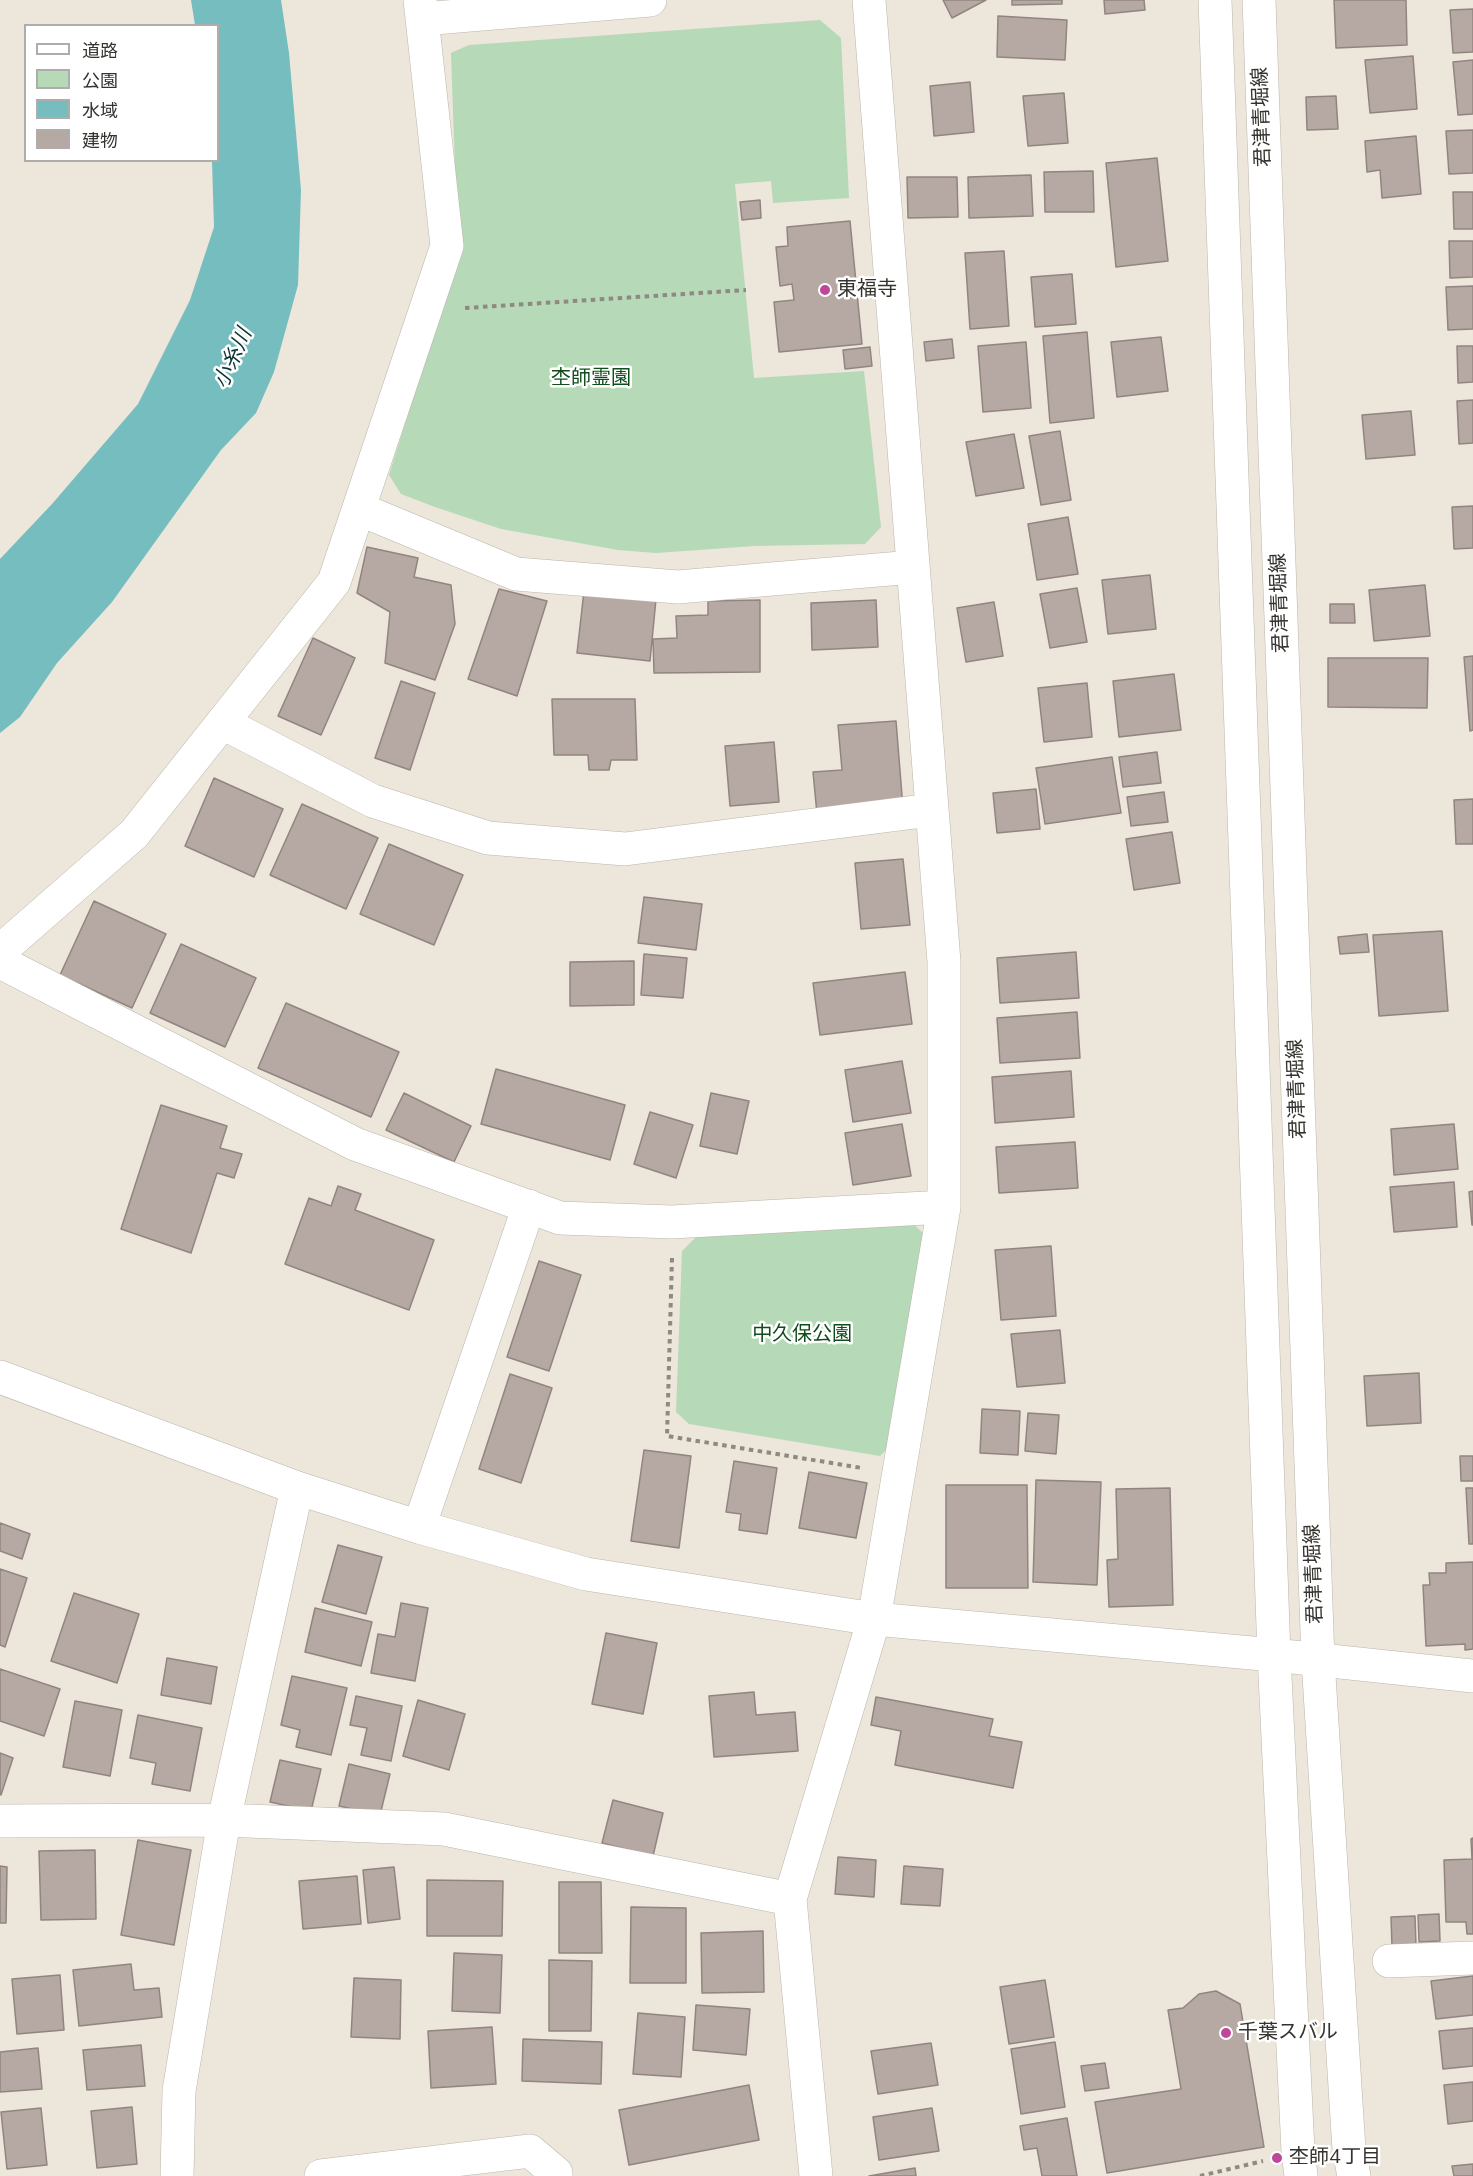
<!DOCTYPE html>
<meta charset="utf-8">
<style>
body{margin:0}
#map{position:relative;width:1473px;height:2176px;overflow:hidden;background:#ede6da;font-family:"Nunito Sans","Noto Sans JP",sans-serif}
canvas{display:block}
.legend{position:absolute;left:24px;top:24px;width:195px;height:138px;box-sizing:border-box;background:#fff;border:2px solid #aeadab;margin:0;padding:8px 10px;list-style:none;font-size:18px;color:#35332e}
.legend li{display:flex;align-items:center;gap:12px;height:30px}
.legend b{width:30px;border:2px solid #aeadab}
</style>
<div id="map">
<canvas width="1473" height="2176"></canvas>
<ul class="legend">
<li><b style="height:8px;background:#fff"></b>道路</li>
<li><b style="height:16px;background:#b6d9b7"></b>公園</li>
<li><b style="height:16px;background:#76bdbf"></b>水域</li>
<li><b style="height:16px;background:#b6a8a3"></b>建物</li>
</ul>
</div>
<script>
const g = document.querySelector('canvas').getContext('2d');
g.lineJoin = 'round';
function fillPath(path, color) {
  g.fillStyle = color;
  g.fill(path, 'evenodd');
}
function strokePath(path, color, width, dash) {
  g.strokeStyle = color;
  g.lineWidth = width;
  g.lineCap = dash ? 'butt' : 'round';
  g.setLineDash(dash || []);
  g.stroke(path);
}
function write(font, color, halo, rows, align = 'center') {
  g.font = font + ' "Nunito Sans","Noto Sans JP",sans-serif';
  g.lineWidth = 5;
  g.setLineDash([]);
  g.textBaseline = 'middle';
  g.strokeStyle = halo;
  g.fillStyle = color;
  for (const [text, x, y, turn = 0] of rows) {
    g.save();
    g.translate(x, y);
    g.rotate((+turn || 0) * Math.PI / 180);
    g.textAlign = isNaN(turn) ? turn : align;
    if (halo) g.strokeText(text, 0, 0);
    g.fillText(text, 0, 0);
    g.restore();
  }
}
const green = new Path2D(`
 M820 20 841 38 849 198 773 203 771 181 735 184 754 378 864 371 881 527 865 544 754 546 656 553 618 550 501 529 435 507 401 494 389 475 458 255 451 53 469 45Z
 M909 1220 925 1235 893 1443 880 1456 689 1424 676 1412 682 1251 696 1237Z`);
const water = new Path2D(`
 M191 0H281L289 53 301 190 298 285 274 372 256 413 221 450 112 602 57 663 20 717 0 733V559L52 504 138 404 190 300 214 227 212 161 218 160V26L195 25Z`);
const building = new Path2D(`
 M943 0H986L952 18Z
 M1012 0H1062V4L1012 5Z
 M1104 0H1144L1145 10 1105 14Z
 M1334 0H1406L1407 45 1336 48Z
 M1473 9V52L1453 53 1450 10Z
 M998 16 1067 20 1065 60 997 57Z
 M1413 56 1417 109 1370 113 1365 60Z
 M1473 60V114L1458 115 1453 62Z
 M970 82 974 132 934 136 930 86Z
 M1064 93 1068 143 1028 146 1023 96Z
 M1336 96 1338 129 1307 130 1306 97Z
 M1473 130V173L1449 174 1446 131Z
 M1416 136 1421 194 1382 198 1380 170 1367 172 1365 141Z
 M1157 158 1168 261 1116 267 1106 163Z
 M1093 171 1094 212H1045L1044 172Z
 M1031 175 1033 216 969 218 968 177Z
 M907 177H957L958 217 908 218Z
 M1453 192H1473V229H1454Z
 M760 200 761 218 742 220 740 202Z
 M850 221 862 344 779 352 774 302 794 300 792 284 780 286 776 247 788 246 787 227Z
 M1449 241H1473V277L1450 278Z
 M1004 251 1009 326 970 329 965 253Z
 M1072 274 1076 324 1035 327 1031 277Z
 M1473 286V329L1448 330 1446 287Z
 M1087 332 1094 418 1050 423 1043 336Z
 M1161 337 1168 391 1117 397 1111 342Z
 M952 339 954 358 926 361 924 342Z
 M1026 342 1031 408 983 412 978 346Z
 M1457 346H1473V382L1458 383Z
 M870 347 872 366 845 369 843 350Z
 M1473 400V443L1459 444 1457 401Z
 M1411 411 1415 455 1366 459 1362 415Z
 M1060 431 1071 500 1041 505 1029 436Z
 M1014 434 1024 488 976 496 966 442Z
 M1473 506V548L1454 549 1452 507Z
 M1068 517 1078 574 1037 580 1028 524Z
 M367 547 418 558 414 577 451 585 455 624 435 680 385 663 390 612 357 593Z
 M1150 575 1156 629 1108 634 1102 580Z
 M1425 585 1430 636 1374 641 1369 590Z
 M1077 588 1087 642 1050 648 1040 594Z
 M499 589 547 601 517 696 468 679Z
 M584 591 656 599 650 661 577 653Z
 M760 600V672L654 673 653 639 677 638 676 616 708 615V601Z
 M876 600 878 647 812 650 811 603Z
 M994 602 1003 656 966 662 957 608Z
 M1330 604H1354L1355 623H1330Z
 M313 638 355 658 321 735 278 716Z
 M1473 656V730L1470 731 1464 657Z
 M1328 658H1428L1427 708 1328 707Z
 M1174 674 1181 730 1119 737 1113 681Z
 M401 681 435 693 410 770 375 758Z
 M1087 683 1092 737 1044 742 1038 688Z
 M552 699H635L637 760H611L609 770H589L588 755H554Z
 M896 721 903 808 817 814 813 772 842 770 838 725Z
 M774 742 779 802 730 806 725 746Z
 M1157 752 1161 783 1123 787 1119 757Z
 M1112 757 1121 813 1045 824 1036 768Z
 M214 778 283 809 254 877 185 846Z
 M1036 789 1040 829 997 833 993 793Z
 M1164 792 1168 822 1131 826 1127 797Z
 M1473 799V844H1456L1454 800Z
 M302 804 378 838 346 909 270 875Z
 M1172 832 1180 883 1134 890 1126 839Z
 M389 844 463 875 434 945 360 914Z
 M903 859 910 925 861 929 855 863Z
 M644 897 702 904 696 950 638 943Z
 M94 901 166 934 132 1008 60 975Z
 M1442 931 1448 1011 1379 1016 1373 935Z
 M1367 934 1369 952 1340 954 1338 937Z
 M181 944 256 978 225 1047 150 1013Z
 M1076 952 1079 998 1000 1003 997 958Z
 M644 954 687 958 683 998 641 995Z
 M634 961V1005L570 1006V962Z
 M905 972 912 1024 820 1035 813 983Z
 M286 1003 399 1052 371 1117 258 1068Z
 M1077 1012 1080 1058 1000 1063 997 1018Z
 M902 1061 911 1113 853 1122 845 1070Z
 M496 1069 625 1105 610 1160 481 1124Z
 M1071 1071 1074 1117 995 1123 992 1077Z
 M404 1093 471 1126 454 1162 386 1130Z
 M711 1093 749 1101 737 1154 700 1146Z
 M161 1105 227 1126 220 1148 242 1154 234 1178 217 1173 191 1253 121 1229Z
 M650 1112 693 1125 676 1178 634 1164Z
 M902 1124 911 1176 853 1185 845 1133Z
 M1454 1124 1458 1169 1394 1175 1391 1129Z
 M1075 1142 1078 1188 999 1193 996 1147Z
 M1454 1182 1457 1227 1394 1232 1390 1187Z
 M338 1186 361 1194 355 1210 434 1240 409 1310 285 1264 309 1198 331 1206Z
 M1473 1191V1225H1472L1469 1192Z
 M1051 1246 1056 1316 1001 1320 995 1250Z
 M539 1261 581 1275 549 1371 507 1357Z
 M1060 1330 1065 1383 1017 1387 1011 1334Z
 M1419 1373 1421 1423 1367 1426 1364 1376Z
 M510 1374 552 1388 521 1483 479 1469Z
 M982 1409 1020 1411 1018 1455 980 1453Z
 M1028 1413 1059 1415 1056 1454 1025 1451Z
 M644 1450 691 1456 679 1548 631 1541Z
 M1460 1456H1473V1481H1461Z
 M734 1461 777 1468 767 1534 739 1530 741 1514 726 1512Z
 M809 1472 867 1483 856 1538 799 1528Z
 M1036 1480 1101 1482 1097 1585 1033 1582Z
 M946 1485H1027L1028 1588H946Z
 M1170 1488 1173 1605 1109 1607 1107 1560 1118 1559 1116 1489Z
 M1466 1488H1473V1544H1469Z
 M0 1523 30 1534 22 1559 0 1551Z
 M338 1545 382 1557 366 1614 322 1602Z
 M1473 1562V1649L1465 1650V1644L1426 1646 1423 1585H1430L1429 1573H1446V1563Z
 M0 1569 27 1578 5 1647 0 1645Z
 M74 1593 139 1614 117 1683 51 1661Z
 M401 1603 428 1608 415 1681 371 1673 378 1634 395 1637Z
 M315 1608 372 1622 361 1666 305 1652Z
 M606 1633 657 1643 643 1714 592 1704Z
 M167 1658 217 1667 211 1704 161 1695Z
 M0 1669 60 1689 44 1736 0 1721Z
 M292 1676 347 1688 331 1755 296 1747 300 1730 281 1725Z
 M754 1692 756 1715 795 1712 798 1751 714 1757 709 1696Z
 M356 1696 402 1706 391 1761 361 1755 367 1728 350 1725Z
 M876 1697 993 1719 989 1736 1022 1742 1013 1788 895 1765 901 1731 871 1725Z
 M418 1700 465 1714 449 1770 403 1756Z
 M75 1701 122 1710 110 1776 63 1767Z
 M138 1715 202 1728 190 1791 152 1784 156 1763 130 1758Z
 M0 1753 13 1758 1 1795 0 1794Z
 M280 1760 321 1769 311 1811 270 1802Z
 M349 1764 390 1774 380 1815 339 1806Z
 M613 1800 663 1813 653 1856 602 1843Z
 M1473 1838V1934H1467L1466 1922H1446L1444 1860 1472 1859 1471 1839Z
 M138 1840 191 1850 174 1945 121 1935Z
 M95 1850 96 1919 41 1920 39 1851Z
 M838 1857 876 1860 874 1897 835 1894Z
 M0 1866 7 1867 6 1923H0Z
 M904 1866 943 1869 940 1906 901 1904Z
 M394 1867 400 1919 368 1923 363 1870Z
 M357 1876 361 1924 303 1929 299 1881Z
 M427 1880 503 1881 502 1936H427Z
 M559 1882H601L602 1953H559Z
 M631 1907 686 1908V1983H630Z
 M1439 1914 1440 1941 1419 1942 1418 1915Z
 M1415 1916 1416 1946 1392 1947 1391 1917Z
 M763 1931 764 1992 702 1993 701 1933Z
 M454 1953 502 1955 500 2013 452 2011Z
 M549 1960 592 1961 591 2031H549Z
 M131 1964 134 1990 159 1988 162 2017 79 2026 73 1970Z
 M60 1975 64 2030 17 2034 12 1979Z
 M1473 1976V2015L1436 2019 1431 1981Z
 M354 1978 401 1980 400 2039 351 2037Z
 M1045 1980 1054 2037 1009 2044 1000 1987Z
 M1216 1991 1240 2004 1264 2147 1107 2173 1095 2102 1181 2089 1168 2010 1183 2008 1199 1994Z
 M696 2005 750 2009 746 2055 693 2050Z
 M638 2013 685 2017 681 2077 633 2074Z
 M492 2027 496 2084 431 2088 428 2031Z
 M1473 2028V2066L1443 2069 1439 2031Z
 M523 2039 602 2042 601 2084 522 2081Z
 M1055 2042 1065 2107 1021 2114 1011 2049Z
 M931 2043 938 2085 878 2094 871 2051Z
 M141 2045 145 2086 87 2090 83 2050Z
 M38 2048 42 2089 0 2092V2052Z
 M1105 2063 1109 2088 1085 2091 1081 2066Z
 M1473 2082V2121L1448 2124 1444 2085Z
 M749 2085 759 2140 629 2165 619 2110Z
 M132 2107 137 2164 97 2168 91 2111Z
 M41 2108 47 2165 7 2169 1 2112Z
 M932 2108 939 2151 879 2160 873 2117Z
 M1067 2118 1077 2176H1042L1037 2148 1024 2150 1020 2126Z
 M1473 2164V2176H1454L1452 2166Z
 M915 2168 916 2176H869Z`);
const path = new Path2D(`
 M465 308 746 290
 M672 1258 667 1436 862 1468
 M1200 2176 1263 2161`);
const street = new Path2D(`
 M422 19 650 0
 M359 509 516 574 678 587 913 567
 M223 723 373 801 488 838 625 849 931 810
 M0 951 134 834 334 582 447 246 420 0
 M0 962 355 1144 560 1218 672 1222 944 1207
 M419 1527 529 1206
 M0 1821 224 1820 444 1829 790 1899
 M1389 1961 1473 1958
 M177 2176 179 2091 224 1820 297 1488
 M321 2176 530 2151 556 2173V2176
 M816 2176 790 1899 874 1619 944 1207V962L869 0`);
const secondary = new Path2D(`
 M1215 0 1274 1655 1298 2151 1301 2176
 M1259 0 1318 1660 1349 2150 1354 2176
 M0 1377 297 1488 419 1527 586 1574 874 1619 1274 1655 1473 1676`);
const markers = [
 [825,290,6,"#bf4699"],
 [1226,2033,6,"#bf4699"],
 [1277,2158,6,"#bf4699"]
];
const streetNames = [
 ["君津青堀線",1263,117,-92],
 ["君津青堀線",1281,603,-92],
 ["君津青堀線",1298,1089,-92],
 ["君津青堀線",1315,1574,-92]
];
const poiNames = [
 ["東福寺",837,290],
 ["千葉スバル",1238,2033],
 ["杢師4丁目",1289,2158]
];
const parkNames = [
 ["杢師霊園",591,379],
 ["中久保公園",802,1335]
];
const waterNames = [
 ["小糸川",234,359,-66]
];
fillPath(green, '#b6d9b7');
fillPath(water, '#76bdbf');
fillPath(building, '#b6a8a3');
strokePath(building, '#928581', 1.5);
strokePath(street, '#bcb5aa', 34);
strokePath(secondary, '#bcb5aa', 34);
strokePath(path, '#8e8981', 4, [4.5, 4.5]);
strokePath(street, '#fff', 33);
strokePath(secondary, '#fff', 33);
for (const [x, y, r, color] of markers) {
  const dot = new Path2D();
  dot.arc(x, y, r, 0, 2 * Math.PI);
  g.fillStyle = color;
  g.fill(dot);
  strokePath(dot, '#fff', 2);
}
write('20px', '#35332e', '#fff', streetNames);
write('20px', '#35332e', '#fff', poiNames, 'left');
write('20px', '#0f4d1b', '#fff', parkNames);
write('italic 21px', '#123637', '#fff', waterNames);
</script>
